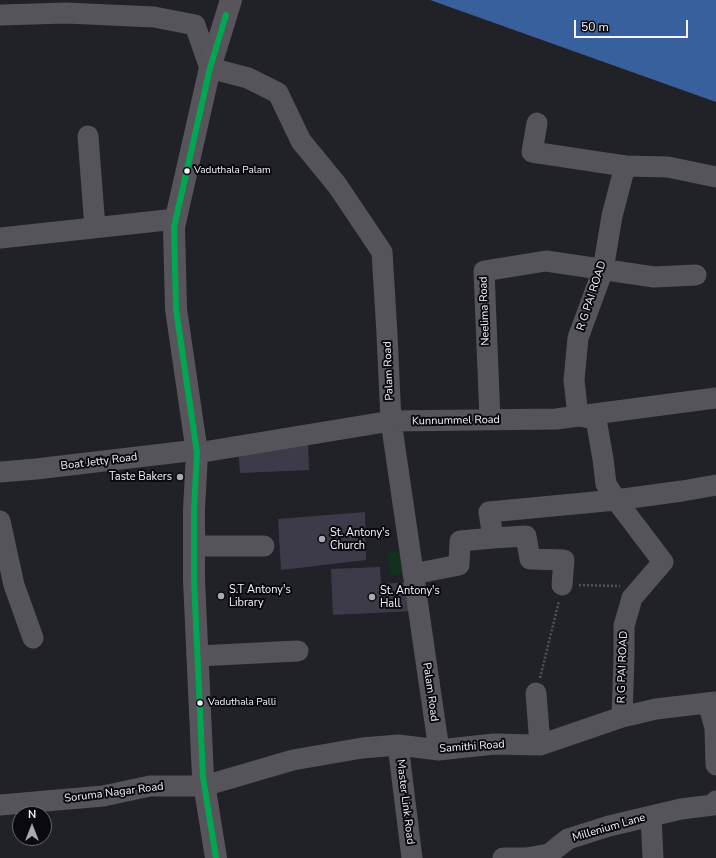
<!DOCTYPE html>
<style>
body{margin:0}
#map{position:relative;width:716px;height:858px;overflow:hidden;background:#212128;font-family:"Nunito Sans",sans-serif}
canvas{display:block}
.north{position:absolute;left:12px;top:806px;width:40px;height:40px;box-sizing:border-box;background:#09090e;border:1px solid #67676e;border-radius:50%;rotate:0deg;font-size:11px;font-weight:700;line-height:16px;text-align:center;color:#f4f4fd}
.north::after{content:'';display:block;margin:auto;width:14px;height:18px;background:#aaaab2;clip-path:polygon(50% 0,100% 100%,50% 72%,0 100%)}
.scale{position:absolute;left:574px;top:20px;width:114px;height:18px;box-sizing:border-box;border:2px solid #f4f4fd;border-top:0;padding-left:5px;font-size:12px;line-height:14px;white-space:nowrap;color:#f4f4fd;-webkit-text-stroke:3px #09090e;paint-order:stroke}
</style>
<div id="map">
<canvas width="716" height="858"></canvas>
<div class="north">N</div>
<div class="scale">50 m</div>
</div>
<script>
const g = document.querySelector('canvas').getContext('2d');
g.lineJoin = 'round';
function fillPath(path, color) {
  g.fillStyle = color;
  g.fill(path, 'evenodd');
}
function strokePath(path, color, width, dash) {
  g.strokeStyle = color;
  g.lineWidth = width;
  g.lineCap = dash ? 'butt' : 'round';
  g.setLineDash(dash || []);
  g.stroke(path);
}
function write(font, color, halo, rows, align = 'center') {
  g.font = font + ' "Nunito Sans",sans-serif';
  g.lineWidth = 4;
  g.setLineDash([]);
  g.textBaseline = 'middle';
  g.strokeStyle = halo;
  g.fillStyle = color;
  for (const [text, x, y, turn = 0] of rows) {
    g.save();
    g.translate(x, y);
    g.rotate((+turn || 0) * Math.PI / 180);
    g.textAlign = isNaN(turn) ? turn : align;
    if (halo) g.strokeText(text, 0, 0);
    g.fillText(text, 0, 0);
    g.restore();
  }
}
const green = new Path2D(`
 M405 550 407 574 389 575 388 551Z`);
const water = new Path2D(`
 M430 0H716V102Z`);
const building = new Path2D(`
 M308 443 309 470 240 473 238 448Z
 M365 512 366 560 281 570 278 519Z
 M380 567 381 584 410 582 412 611 333 615 331 569Z`);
const path = new Path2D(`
 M579 585 620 586
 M540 678 559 601`);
const minor = new Path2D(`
 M0 15 66 13 154 17 195 25 210 68 248 78 278 93 301 141 337 185 382 252 387 334 391 421 439 750
 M537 123 532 152 625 166
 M88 136 95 228
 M716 177 668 167 625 166 612 216 603 270 578 338 574 380 578 416 596 419 603 459 606 484 616 500 682 491 716 485
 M0 238 176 219
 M490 420 484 271 546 261 654 277 696 275
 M197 453 391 421 556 419 716 398
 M0 472 36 469 197 450
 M0 521 14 585 33 638
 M493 538 526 536 530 559 564 560 562 585
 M194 546H264
 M413 574 459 565 460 541 493 538 489 512 616 500 663 562 632 598 624 626V657L622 717
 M197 656 298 651
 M536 693 540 745
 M708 703 715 728 716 765
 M398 745 412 858
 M0 805 103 796 150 786H204L293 760 362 748 398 745 439 750 494 744 540 745 622 717 656 709 716 702
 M651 816 653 858
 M503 858H526L549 854 568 839 609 826 681 809 713 805 716 801`);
const major = new Path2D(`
 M216 858 203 777 194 580V510L197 453 176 309 174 227 210 68 231 0`);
const bus1 = new Path2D(`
 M216 858 203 777 194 580V510L197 453 176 309 174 227 210 68 226 15`);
const markers = [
 [187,171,3.5,"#f4f4fd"],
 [180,477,4,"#aaaab2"],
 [322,539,4,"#aaaab2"],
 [221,596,4,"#aaaab2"],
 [372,597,4,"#aaaab2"],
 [200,703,3.5,"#f4f4fd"]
];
const busNames = [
 ["Vaduthala Palam",194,171],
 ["Vaduthala Palli",208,703]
];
const streetNames = [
 ["R G PAI ROAD",592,296,-72],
 ["Neelima Road",485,311,-92],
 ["Palam Road",389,371,-92],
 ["Kunnummel Road",456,421,-1],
 ["Boat Jetty Road",99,462,-7],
 ["R G PAI ROAD",623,667,-88],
 ["Palam Road",430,692,82],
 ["Samithi Road",472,747,-4],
 ["Soruma Nagar Road",114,793,-7],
 ["Master Link Road",405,802,83],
 ["Millenium Lane",609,828,-16]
];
const poiNames = [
 ["Taste Bakers",172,477,"right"],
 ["St. Antony's",330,533],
 ["Church",330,546],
 ["S.T Antony's",229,590],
 ["Library",229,603],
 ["St. Antony's",380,591],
 ["Hall",380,604]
];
fillPath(green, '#11311e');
fillPath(water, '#38609c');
fillPath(building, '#3d3b4a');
strokePath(path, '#515156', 2.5, [2, 2]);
strokePath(minor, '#54545a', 21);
strokePath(major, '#58545b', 22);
strokePath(bus1, '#00a651', 6);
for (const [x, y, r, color] of markers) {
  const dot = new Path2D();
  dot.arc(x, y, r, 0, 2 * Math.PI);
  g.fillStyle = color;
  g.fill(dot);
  strokePath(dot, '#09090e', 1.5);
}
write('10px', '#f4f4fd', '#09090e', busNames, 'left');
write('11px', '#f4f4fd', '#09090e', streetNames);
write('11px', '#f4f4fd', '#09090e', poiNames, 'left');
</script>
